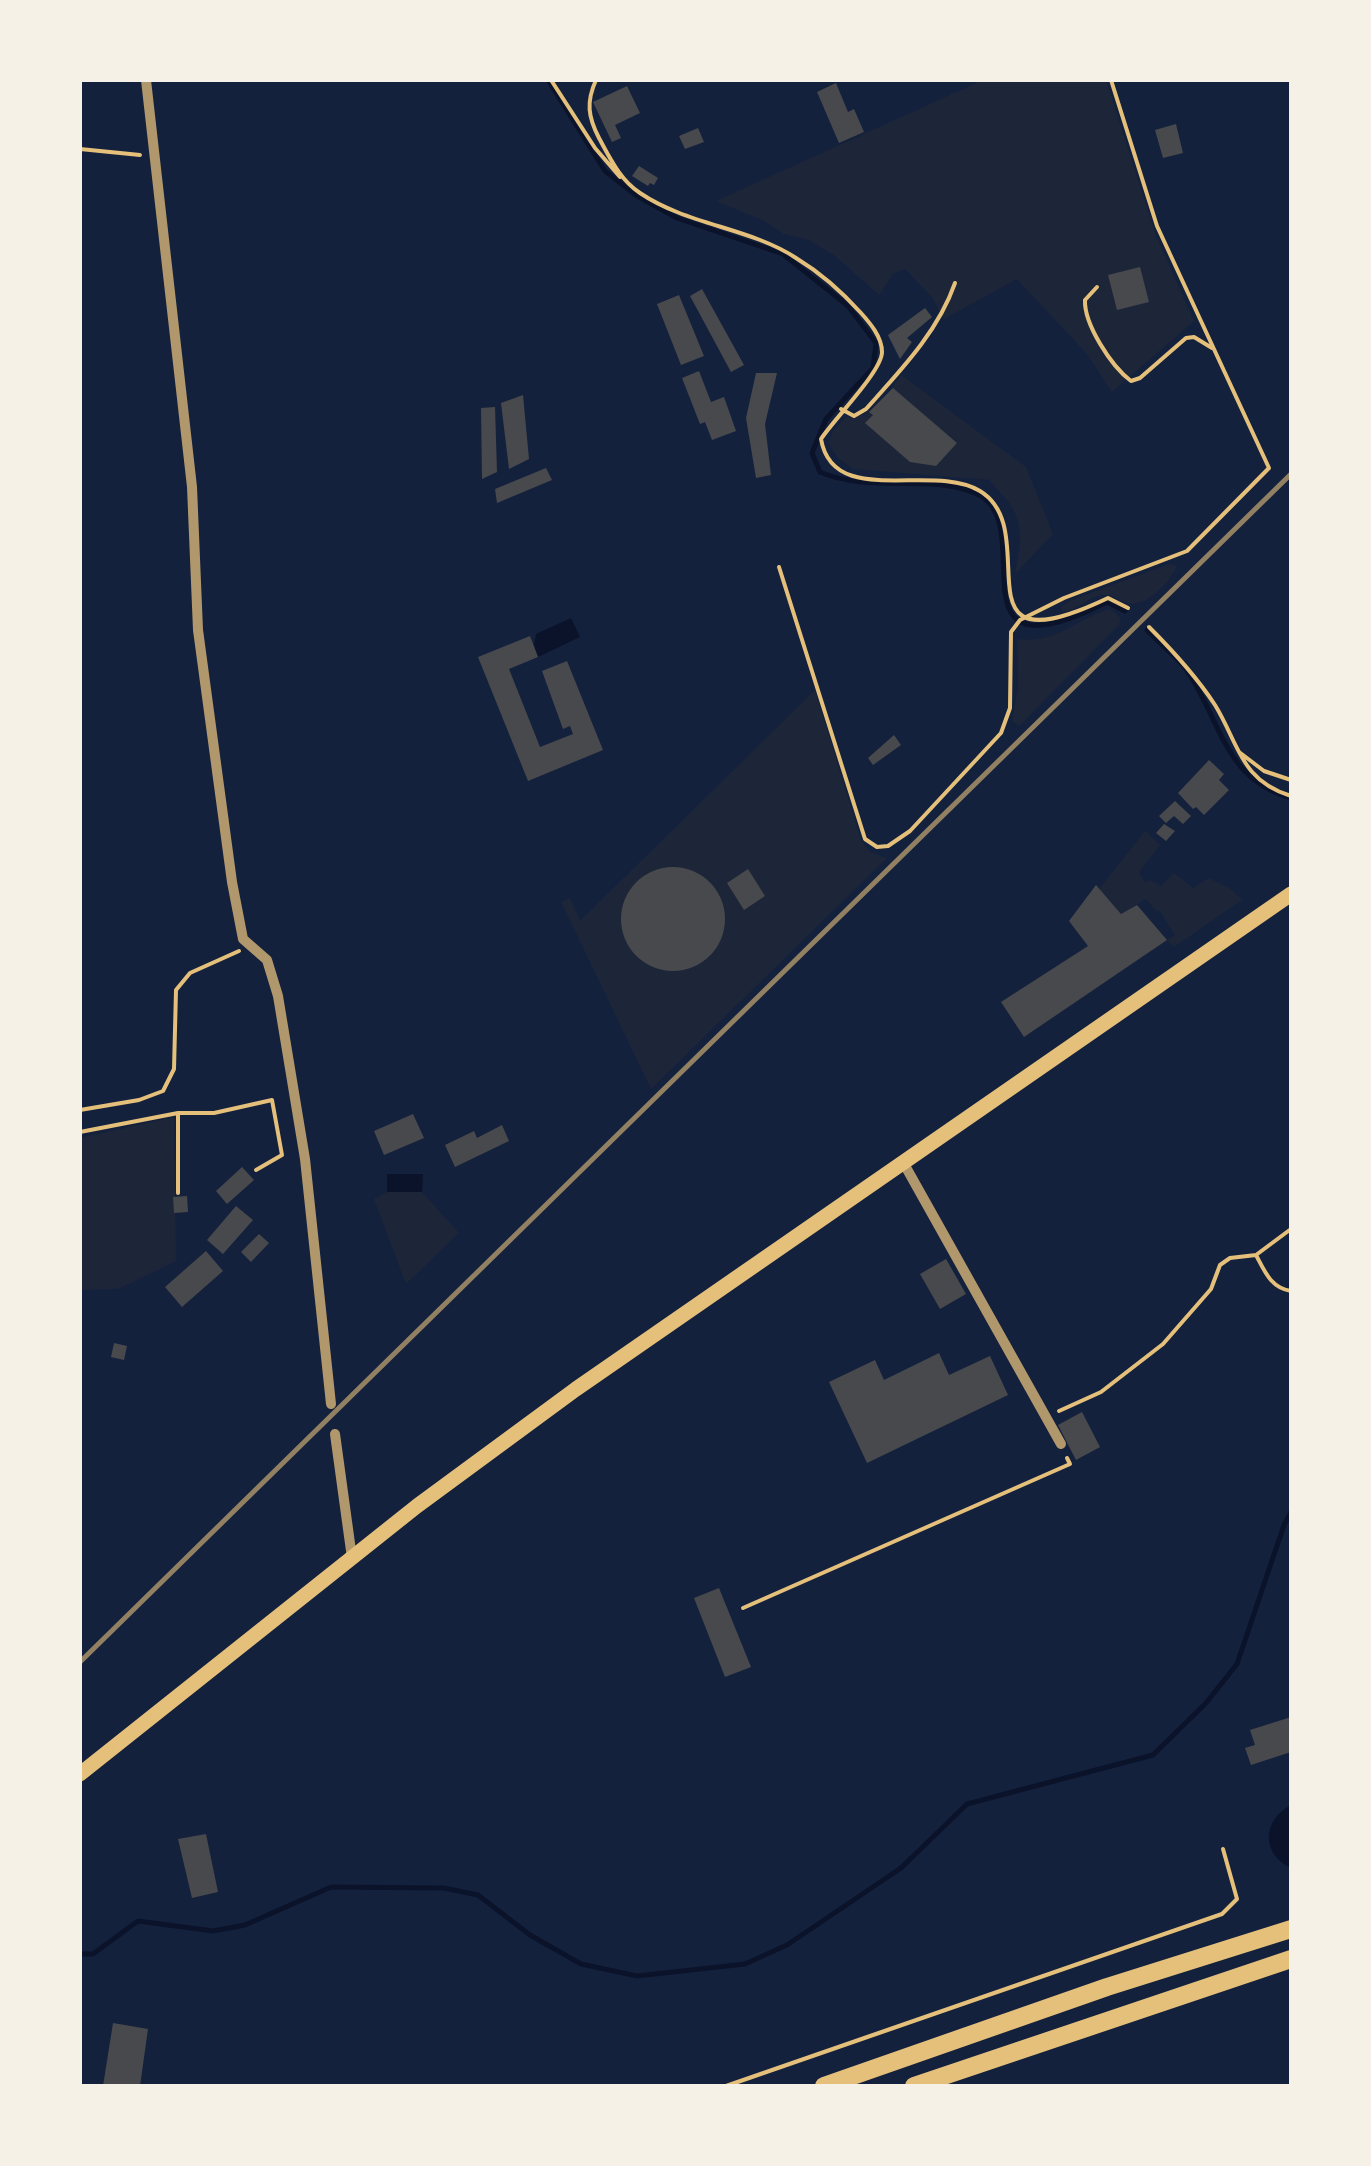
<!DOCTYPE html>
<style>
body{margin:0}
#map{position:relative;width:1371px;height:2166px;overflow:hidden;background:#14213d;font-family:Ubuntu,sans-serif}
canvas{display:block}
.frame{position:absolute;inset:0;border:82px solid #f6f1e7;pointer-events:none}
</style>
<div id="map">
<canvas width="1371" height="2166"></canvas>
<div class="frame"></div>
</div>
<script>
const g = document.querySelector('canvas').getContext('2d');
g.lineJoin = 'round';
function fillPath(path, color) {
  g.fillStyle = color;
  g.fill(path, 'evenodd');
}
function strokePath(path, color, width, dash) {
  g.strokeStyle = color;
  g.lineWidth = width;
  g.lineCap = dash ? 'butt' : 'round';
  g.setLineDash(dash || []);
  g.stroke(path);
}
const green = new Path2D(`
 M983 80H1106L1156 236 1194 321 1112 392 1087 354 1017 279 944 319 932 297 905 269 893 274 879 295 835 256 809 240 784 234 764 221 716 201Z
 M901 375 1026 467 1053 534 1015 574C1020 547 1026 524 1007 500 1001 493 995 488 990 480L853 469 837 457 829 444 832 432 846 417C871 420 889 394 901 375Z
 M1169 564 1177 566C1170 581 1148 607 1128 603 1116 600 1112 592 1098 596 1084 600 1076 611 1062 612L1061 607 1069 601Z
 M1110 609 1121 618 1119 625 1019 726 1012 721 1018 686 1017 639C1058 644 1075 619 1110 609Z
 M815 690 861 840 870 852 887 858 651 1089 561 902 570 898 580 921Z
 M1145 831 1160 845 1139 872 1145 883 1150 880 1161 886 1174 873 1193 888 1209 878 1231 889 1242 900 1174 947 1167 940 1175 935 1159 910 1157 912 1146 899 1121 914 1099 889Z
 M174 1117 176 1261 118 1289 80 1290V1138Z
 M387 1192H422L459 1233 406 1284 374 1199Z`);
const water = new Path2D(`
 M571 618 580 637 538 657 534 645 536 634Z
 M387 1174H423L422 1192H387Z
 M1291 1805V1868C1260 1854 1263 1819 1291 1805Z`);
const stream = new Path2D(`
 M548 80 605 171 637 196 677 218 783 254 848 306 876 343 873 368 826 419 812 453 820 472C870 494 938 473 979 495 1040 527 944 684 1107 602L1125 611
 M1147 630C1159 643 1175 655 1186 669 1221 719 1223 779 1291 798
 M80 1954H93L138 1921 213 1931 245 1925 331 1887 444 1888 478 1895 530 1935 581 1964 637 1976 745 1964 787 1945 901 1868 967 1804 1153 1755 1206 1703 1237 1664 1284 1525 1291 1512`);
const building = new Path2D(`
 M836 83 848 112 854 109 864 132 839 143 817 92Z
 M627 86 640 113 615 125 621 138 612 142 593 102Z
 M1176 124 1183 153 1163 158 1155 130Z
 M698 128 704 142 685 149 679 136Z
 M639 166 658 178 654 185 650 183 648 186 632 176Z
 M1140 267 1149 302 1117 310 1108 275Z
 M702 289 744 365 731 372 690 296Z
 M679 295 704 356 681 365 657 304Z
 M925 308 932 317 907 338 912 342 900 359 888 335Z
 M699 371 711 402 724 397 736 431 712 440 705 422 700 424 682 378Z
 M756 373H777L765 424 771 475 756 478 746 418Z
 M893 388 957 443 936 466 910 462 865 423 873 415 869 412Z
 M523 395 529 459 509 469 501 403Z
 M495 407 497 472 482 479 481 408Z
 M546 468 552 480 497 503 495 489Z
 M530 636 538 657 509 669 540 747 573 734 570 726 563 729 542 671 567 661 603 750 528 781 478 657Z
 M894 735 901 745 873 765 868 758Z
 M1209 760 1224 774 1219 780 1229 790 1204 815 1196 807 1193 809 1178 793Z
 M1175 801 1191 816 1183 824 1174 816 1166 823 1159 816Z
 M1164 824 1175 831 1166 841 1156 833Z
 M621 919a52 52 0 1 1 104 0a52 52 0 1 1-104 0Z
 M748 869 765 896 744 910 727 883Z
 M1096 885 1121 914 1137 905 1167 940 1024 1037 1001 1002 1088 946 1069 921Z
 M413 1114 424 1138 384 1155 374 1131Z
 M502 1125 509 1141 455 1167 445 1145 474 1131 477 1138Z
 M242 1167 254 1180 227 1204 216 1191Z
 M187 1196 188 1212 174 1213 173 1197Z
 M236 1206 253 1220 223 1254 207 1240Z
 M259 1234 269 1243 251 1262 241 1252Z
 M206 1251 223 1271 182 1307 165 1287Z
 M946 1259 966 1294 940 1309 920 1274Z
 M114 1343 127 1346 124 1360 111 1357Z
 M939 1353 949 1375 990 1356 1008 1395 867 1463 829 1382 875 1360 884 1380Z
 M1082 1412 1100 1447 1076 1460 1058 1425Z
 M719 1588 751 1667 725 1677 694 1598Z
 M1291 1717V1752L1251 1765 1245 1748 1255 1745 1250 1730Z
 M206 1834 218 1892 192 1898 178 1839Z
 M113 2023 148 2029 140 2086H103Z`);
const path = new Path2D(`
 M551 80 595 148 620 177
 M596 80C586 102 588 117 599 138 610 158 620 180 640 193 687 225 751 228 796 258 819 272 843 293 861 313 870 323 882 337 882 352 882 371 834 419 821 439 833 509 932 462 980 491 1047 532 949 674 1108 598L1128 608
 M80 149 140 155
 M1097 287 1085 300C1084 324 1111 366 1131 381L1140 378 1186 338 1194 337 1212 348
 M841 409 854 416 866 409C900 371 938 332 955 283
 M779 567 865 839 877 847 888 846 910 831 1001 733 1010 708 1011 632 1020 620 1064 598 1187 551 1269 468 1157 226 1111 80
 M1149 627C1173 651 1196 676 1215 705 1239 744 1240 780 1291 796
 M1239 752 1264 771 1291 780
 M80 1110 139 1100 163 1091 174 1069 176 990 190 973 239 951
 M178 1113V1193
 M80 1132 178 1113H214L272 1100 282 1155 256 1170
 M1256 1255C1265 1272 1271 1288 1291 1291
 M1059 1411 1101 1392 1163 1344 1211 1289 1220 1265 1230 1258 1256 1255 1291 1229
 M743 1608 1070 1464 1067 1458
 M726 2086 1222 1914 1237 1899 1223 1849`);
const minor = new Path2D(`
 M146 80 192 487 198 630 232 882 243 939 267 960 278 996 305 1159 331 1404
 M903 1162 1061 1444
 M335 1434 352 1558`);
const primary = new Path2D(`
 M80 1774 417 1506 576 1389 1291 894`);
const motorway = new Path2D(`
 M824 2086 1107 1987 1291 1929
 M914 2086 1291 1959`);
const rail = new Path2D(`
 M80 1662 1291 474`);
fillPath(green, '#1d2539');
fillPath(water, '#0b132b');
strokePath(stream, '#0b132b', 5);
fillPath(building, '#48494c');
strokePath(path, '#e5c07b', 4);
strokePath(minor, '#b1986c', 10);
strokePath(primary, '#e5c07b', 15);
strokePath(motorway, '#e5c07b', 18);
strokePath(rail, '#918062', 5);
</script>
